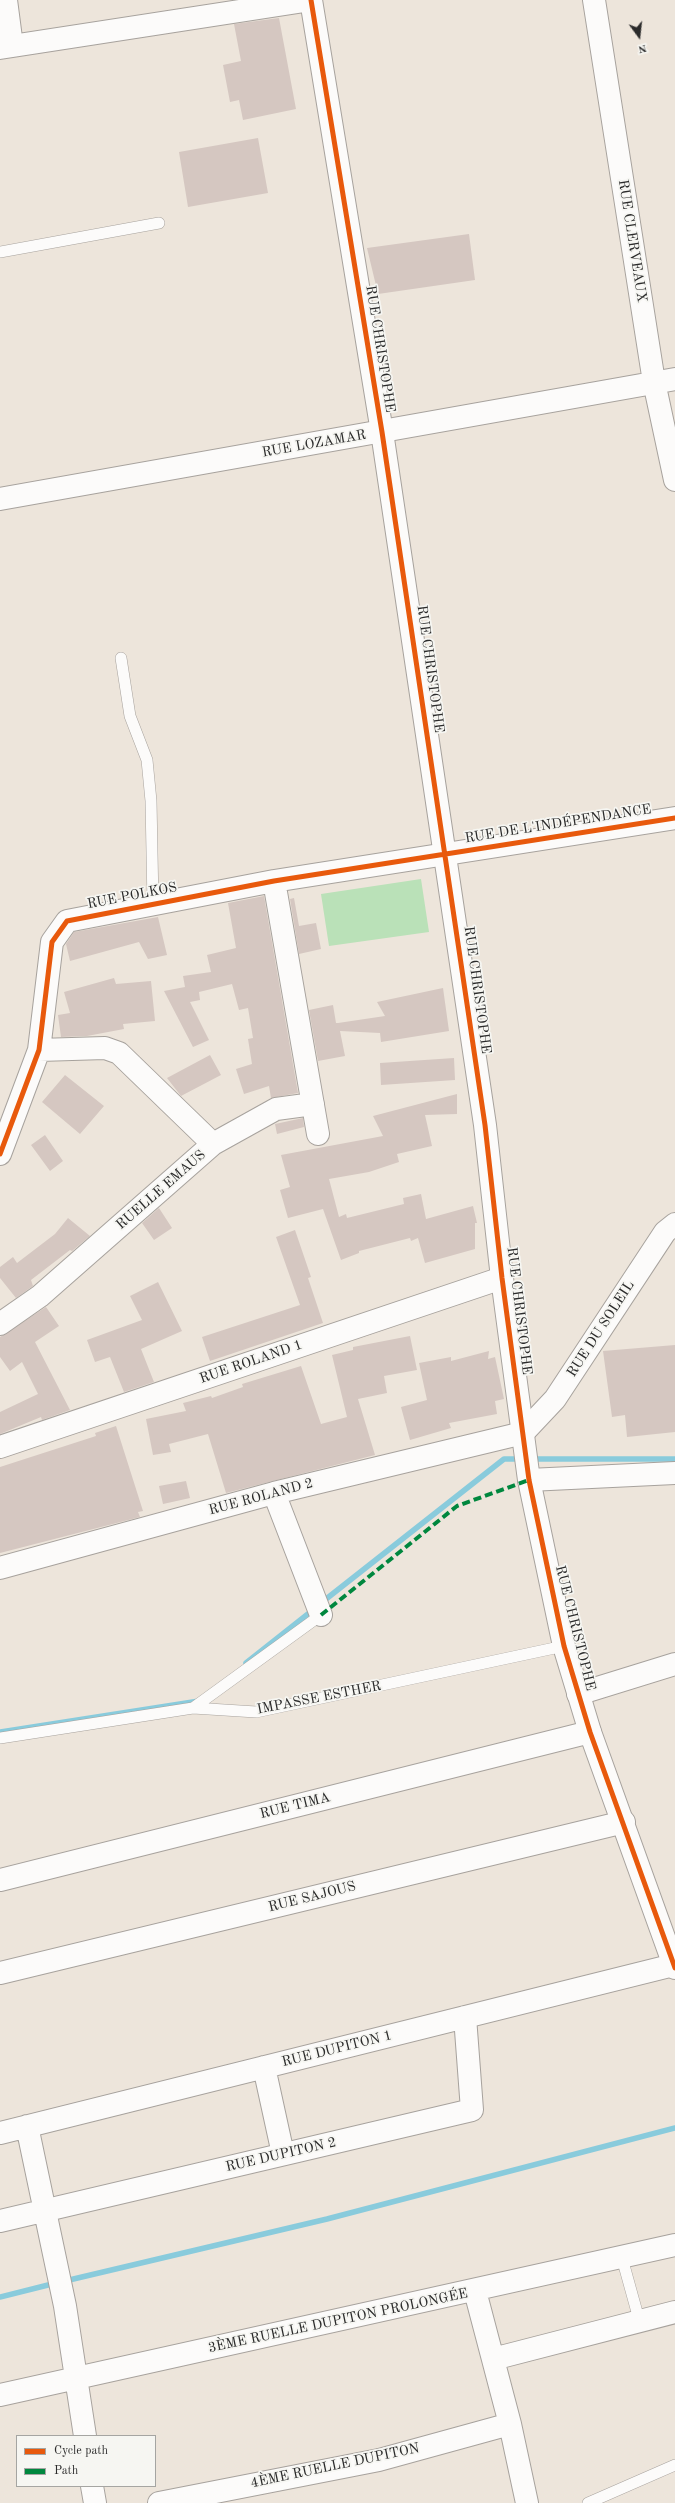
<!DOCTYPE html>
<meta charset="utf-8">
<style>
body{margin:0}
#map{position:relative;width:675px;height:2503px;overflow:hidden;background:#ede5db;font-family:"Old Standard TT",serif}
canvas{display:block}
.legend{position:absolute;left:16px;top:2435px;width:140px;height:52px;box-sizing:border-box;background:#f6f6f2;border:1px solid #a5a5a2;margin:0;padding:5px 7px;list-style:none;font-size:12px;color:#2b2b2b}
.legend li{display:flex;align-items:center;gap:8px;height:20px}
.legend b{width:20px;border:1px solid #a5a5a2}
.north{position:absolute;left:619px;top:16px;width:40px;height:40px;-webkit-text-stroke:3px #f6f6f2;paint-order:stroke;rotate:165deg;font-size:11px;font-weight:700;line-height:16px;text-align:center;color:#2b2b2b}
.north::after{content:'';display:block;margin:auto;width:14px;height:18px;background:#2b2b2b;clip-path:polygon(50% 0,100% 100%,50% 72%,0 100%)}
</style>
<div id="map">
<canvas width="675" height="2503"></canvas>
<ul class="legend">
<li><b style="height:5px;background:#e8590c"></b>Cycle path</li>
<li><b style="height:5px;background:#00873e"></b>Path</li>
</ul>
<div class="north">N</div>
</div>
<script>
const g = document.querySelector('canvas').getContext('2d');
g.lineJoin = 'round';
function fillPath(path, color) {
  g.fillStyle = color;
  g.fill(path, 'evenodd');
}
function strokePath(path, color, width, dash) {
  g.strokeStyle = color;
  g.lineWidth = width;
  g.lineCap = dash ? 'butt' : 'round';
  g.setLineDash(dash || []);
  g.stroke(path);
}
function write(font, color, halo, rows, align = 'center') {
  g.font = font + ' "Old Standard TT",serif';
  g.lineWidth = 3.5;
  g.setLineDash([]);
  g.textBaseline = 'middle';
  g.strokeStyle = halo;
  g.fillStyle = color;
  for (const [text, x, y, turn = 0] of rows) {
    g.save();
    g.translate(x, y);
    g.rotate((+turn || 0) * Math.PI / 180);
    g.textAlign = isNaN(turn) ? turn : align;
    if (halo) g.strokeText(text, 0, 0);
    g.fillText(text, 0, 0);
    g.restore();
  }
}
const green = new Path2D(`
 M421 879 429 932 329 946 321 894Z`);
const stream = new Path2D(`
 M531 1459H675
 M321 1603 504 1459H523
 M246 1663 313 1610
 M0 1732 199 1701
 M65 2281 327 2219 675 2128
 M0 2297 56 2283`);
const building = new Path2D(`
 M279 18 296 109 243 120 239 100 230 102 223 65 241 61 234 24Z
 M258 138 268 193 188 207 179 152Z
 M469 234 475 280 378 294 367 248Z
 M264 896 298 1093 271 1098 269 1086 244 1094 236 1069 252 1064 248 1039 253 1038 248 1008 239 1010 232 984 199 992 200 1000 190 1002 209 1040 193 1047 164 991 185 987 183 976 211 972 207 955 236 948 228 903Z
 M294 898 299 926 316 923 321 949 299 954 290 899Z
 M158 917 167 955 148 959 139 942 70 961 66 944 74 932Z
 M114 978 116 984 151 981 155 1021 123 1024 124 1029 87 1036 61 1037 58 1015 70 1013 64 992Z
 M443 988 449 1031 381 1042 380 1033 340 1031 345 1056 318 1061 309 1010 333 1005 336 1023H338L385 1016 377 1002Z
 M210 1055 221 1075 181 1096 167 1078Z
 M454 1058 455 1080 381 1085 380 1063Z
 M65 1075 104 1106 80 1134 42 1102Z
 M457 1094V1114L425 1115 432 1146 397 1154 399 1162 369 1172 329 1179 339 1217 346 1214 347 1218 404 1204 403 1198 421 1194 426 1219 473 1206 477 1223H475V1249L425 1263 418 1238 411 1241 410 1238 359 1251V1253L341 1260 323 1209 288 1218 280 1190 290 1187 281 1155 383 1136 373 1116Z
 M303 1118 304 1127 277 1134 275 1124Z
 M45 1135 63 1161 50 1171 31 1145Z
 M159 1208 172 1228 154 1240 142 1223Z
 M68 1218 90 1236 72 1251 70 1250 31 1280 33 1286 16 1298 0 1278V1267L13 1257 17 1263 55 1234Z
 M295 1230 311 1277 308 1278 323 1323 210 1361 202 1337 300 1305 276 1237Z
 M158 1282 182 1331 141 1349 154 1382 124 1392 110 1357 95 1362 87 1340 142 1320 130 1296Z
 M46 1307 59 1326 35 1342 70 1410 42 1420 41 1417 0 1434V1412L38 1394 22 1362 10 1371 0 1357V1337Z
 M410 1336 417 1370 384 1376 387 1393 358 1399 375 1455 226 1493 208 1434 169 1444 171 1452 153 1455 146 1419 186 1411 183 1403 211 1396 212 1398 243 1387 242 1384 301 1366 321 1424 347 1417 332 1355 353 1350V1347Z
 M675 1345V1432L627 1437 625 1415 612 1417 603 1351Z
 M489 1351 488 1359 495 1357 504 1399 495 1401 497 1414 449 1423 451 1428 410 1440 401 1407 427 1400 419 1363 451 1357V1361Z
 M116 1426 143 1511 138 1512 140 1517 0 1553V1467L96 1436 95 1433Z
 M186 1481 190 1498 163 1504 159 1486Z`);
const service = new Path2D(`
 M0 252 159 223
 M121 658 130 716 147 760 151 801 153 904
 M193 1708 321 1615
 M0 1738 193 1708 256 1712 564 1646
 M622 2258 640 2323
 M588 2503 675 2465`);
const minor = new Path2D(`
 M6 0 12 46
 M594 0 654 382 675 480
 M0 48 311 0
 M0 499 675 379
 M274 881 318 1134
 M213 1144 276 1109 313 1104
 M0 1154 39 1050 52 942 67 921 274 881 675 818
 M0 1324 40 1296 213 1144 119 1053 105 1048 39 1050
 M0 1447 502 1278
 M529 1480 675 1473
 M274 1493 321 1615
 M0 1568 274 1493 523 1433 555 1399 665 1232 675 1224
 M578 1694 675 1664
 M0 1880 590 1732
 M0 1973 624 1822
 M264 2067 283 2154
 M27 2126 65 2306 85 2436
 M0 2133 674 1965
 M0 2221 472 2110 465 2017
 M475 2291 510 2424 527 2503
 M493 2359 675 2312
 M0 2395 675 2245
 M92 2486 95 2503
 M159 2503 379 2460 510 2424`);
const tertiary = new Path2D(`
 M311 0 382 432 485 1125 502 1278 529 1480 564 1646 590 1732 675 1968`);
const quiet = new Path2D(`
 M321 1615 457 1506 529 1480`);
const cycleway = new Path2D(`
 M311 0 382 432 485 1125 502 1278 529 1480 564 1646 590 1732 675 1968
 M0 1154 39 1050 52 942 67 921 274 881 675 818`);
const streetNames = [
 ["RUE CLERVEAUX",632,241,81],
 ["RUE CHRISTOPHE",380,349,81],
 ["RUE LOZAMAR",314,444,-10],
 ["RUE CHRISTOPHE",430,669,82],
 ["RUE DE L'INDÉPENDANCE",558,824,-9],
 ["RUE POLKOS",132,896,-11],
 ["RUE CHRISTOPHE",477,990,82],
 ["RUELLE EMAUS",161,1190,-41],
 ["RUE CHRISTOPHE",519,1311,83],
 ["RUE DU SOLEIL",601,1329,-57],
 ["RUE ROLAND 1",251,1362,-19],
 ["RUE ROLAND 2",261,1497,-15],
 ["RUE CHRISTOPHE",575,1628,76],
 ["IMPASSE ESTHER",319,1698,-11],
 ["RUE TIMA",295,1806,-14],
 ["RUE SAJOUS",312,1897,-14],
 ["RUE DUPITON 1",337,2049,-14],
 ["RUE DUPITON 2",281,2155,-13],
 ["3ÈME RUELLE DUPITON PROLONGÉE",338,2321,-12],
 ["4ÈME RUELLE DUPITON",335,2466,-12]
];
fillPath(green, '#bae1b8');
strokePath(stream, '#89cbdc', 5.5);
fillPath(building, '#d5c7c1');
strokePath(service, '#a7a29d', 12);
strokePath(minor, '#a7a29d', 24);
strokePath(tertiary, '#a7a29d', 24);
strokePath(service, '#fcfbfa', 11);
strokePath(minor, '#fcfbfa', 22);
strokePath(tertiary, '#fcfbfa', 22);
strokePath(quiet, '#00873e', 4, [8, 4]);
strokePath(cycleway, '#e8590c', 5);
write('14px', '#2b2b2b', '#f6f6f2', streetNames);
</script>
